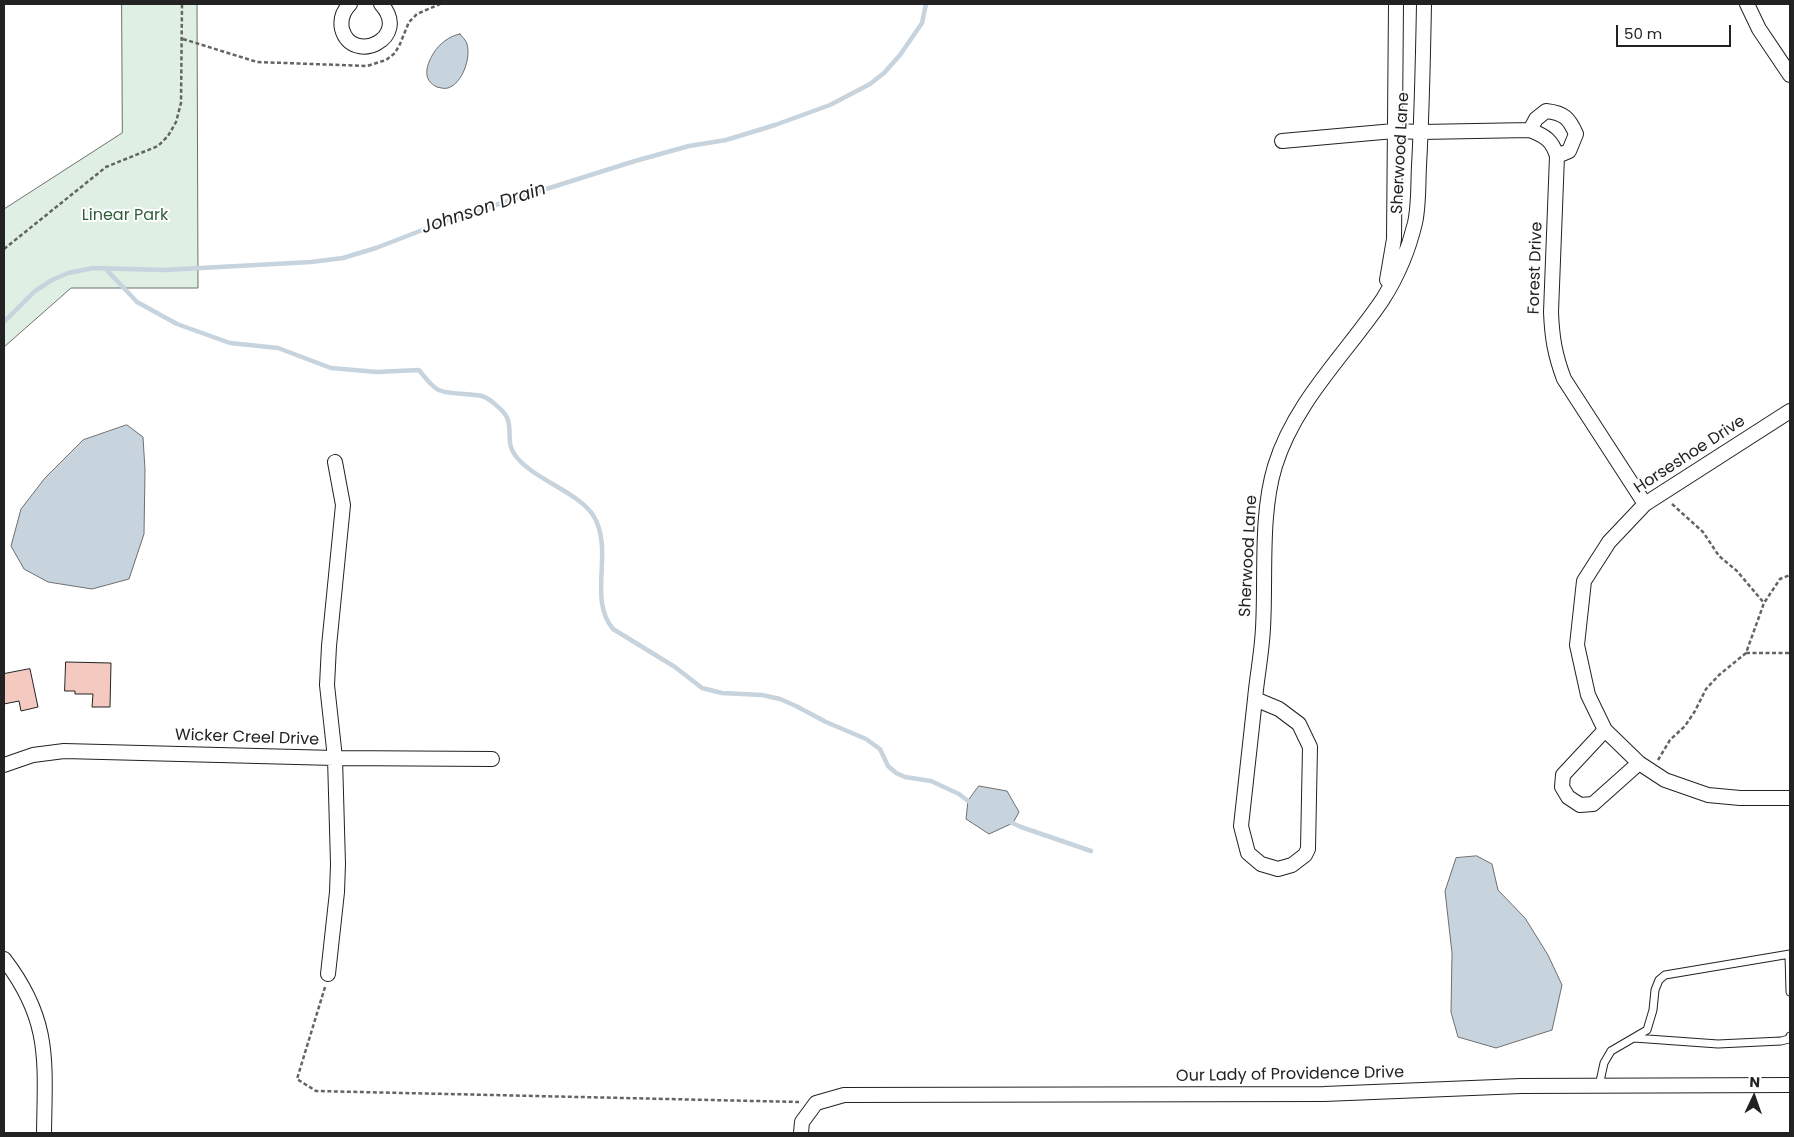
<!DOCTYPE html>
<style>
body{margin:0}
#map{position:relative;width:1794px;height:1137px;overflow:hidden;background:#fff;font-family:Poppins,sans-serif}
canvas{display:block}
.frame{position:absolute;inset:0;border:5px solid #222;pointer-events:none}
.north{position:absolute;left:1729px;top:1072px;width:50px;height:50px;-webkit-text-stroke:4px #fff;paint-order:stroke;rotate:3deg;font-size:14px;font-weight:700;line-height:20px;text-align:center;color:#222}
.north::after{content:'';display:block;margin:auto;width:18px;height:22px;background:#222;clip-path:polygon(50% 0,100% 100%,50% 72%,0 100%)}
.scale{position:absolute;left:1616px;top:25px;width:115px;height:22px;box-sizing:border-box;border:2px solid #222;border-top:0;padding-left:6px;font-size:15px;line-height:18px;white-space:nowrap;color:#222;-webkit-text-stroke:4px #fff;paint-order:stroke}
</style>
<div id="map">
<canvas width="1794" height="1137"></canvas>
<div class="frame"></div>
<div class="north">N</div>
<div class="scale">50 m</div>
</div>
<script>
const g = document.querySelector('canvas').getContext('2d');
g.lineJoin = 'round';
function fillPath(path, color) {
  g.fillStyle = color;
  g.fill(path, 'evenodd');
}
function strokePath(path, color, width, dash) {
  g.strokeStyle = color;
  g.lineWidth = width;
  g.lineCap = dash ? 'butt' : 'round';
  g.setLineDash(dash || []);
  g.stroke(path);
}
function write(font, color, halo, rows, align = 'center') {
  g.font = font + ' Poppins,sans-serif';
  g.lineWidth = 4;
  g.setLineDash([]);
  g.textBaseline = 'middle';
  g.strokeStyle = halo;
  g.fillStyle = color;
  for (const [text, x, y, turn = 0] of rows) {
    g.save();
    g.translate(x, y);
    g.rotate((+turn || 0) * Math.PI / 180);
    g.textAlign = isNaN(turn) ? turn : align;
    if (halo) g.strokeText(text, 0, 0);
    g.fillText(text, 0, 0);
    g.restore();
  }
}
const green = new Path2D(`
 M122 4H197L198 288H71L4 347V209L122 133Z`);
const water = new Path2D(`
 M460 34C462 37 466 40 467 44 471 57 463 83 448 88 445 89 441 88 437 87 422 80 426 66 433 54 439 44 449 36 460 34Z
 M127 425 143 437 145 470 144 534 129 579 92 589 48 582 24 569 11 546 21 509 45 478 83 440Z
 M979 786 1007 791 1019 812 1013 823 989 834 966 819 968 801Z
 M1477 856 1492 864 1498 890 1525 918 1548 955 1562 985 1552 1030 1496 1048 1458 1037 1451 1012 1452 953 1445 891 1456 858Z`);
const stream = new Path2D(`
 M105 268 137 302 177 324 230 343 278 348 331 368 377 372 419 370C424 376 430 385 437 389 445 395 471 393 482 396 488 398 494 403 498 407 518 422 503 440 515 455 532 479 577 491 593 515 615 550 587 598 613 629L675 667 702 688 722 693 762 695 780 699 796 706 826 722 866 739 880 749 888 766 896 773 905 777 931 781 959 794 972 804
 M4 322 35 291 52 280 68 273 93 268 164 270 311 262 343 258 376 248 451 219 635 161 689 146 726 140 775 125 830 105 870 84 884 73 900 55 922 23 926 4
 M1008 821 1021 827 1091 851`);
const building = new Path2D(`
 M66 662 111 663 110 707H92L93 694H75V691H65Z
 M30 669 38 707 21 711 19 701 4 704V674Z`);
const path = new Path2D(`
 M183 39 257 62 367 66 386 60 395 53 400 44 409 22 417 14 440 4
 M4 249 106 167 158 146 168 136 176 122 181 103 182 4
 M1672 504 1703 532 1719 556 1737 571 1764 603
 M1746 653H1790
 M1658 760 1670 740 1685 726 1695 711 1706 689 1719 675 1746 653 1764 603 1780 579 1790 575
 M325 987 297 1079 316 1091 799 1102`);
const lane = new Path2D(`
 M1789 955 1790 992
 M1634 1038 1718 1044 1781 1041 1789 1039 1790 1036
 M1599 1086 1604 1063 1611 1051 1647 1030 1653 1010 1655 990 1659 980 1665 975 1790 954`);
const street = new Path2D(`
 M350 4C343 11 340 19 342 29 352 66 412 38 381 4
 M1747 4 1759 29 1790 75
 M1530 130 1536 119 1546 111C1564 113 1569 118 1576 134L1569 151 1557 156
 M1282 141 1394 131 1421 132 1530 130C1545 136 1552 140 1557 156L1551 312C1552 338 1555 355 1564 379L1645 504
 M1387 280 1394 239 1396 4
 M1790 411 1645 504 1609 542 1584 581 1577 645 1588 695 1605 730 1639 763 1665 780 1708 795 1740 798H1790
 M1255 699C1257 676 1262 652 1263 628 1266 576 1260 515 1275 466 1295 401 1346 354 1383 299 1397 277 1409 248 1415 223 1419 205 1418 184 1419 166 1422 112 1423 58 1424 4
 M1255 699 1279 709 1299 724 1310 747 1308 849 1305 855 1292 865 1278 869 1261 864 1248 853 1241 826Z
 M1605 730 1563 775 1562 787 1568 797 1580 805 1593 804 1639 763
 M4 765 33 755 64 751 335 758 492 759
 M4 959C51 1020 45 1061 44 1133
 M328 974 337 892 338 864 335 758 327 685 329 646 343 505 335 462
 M801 1133 802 1122 816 1103 844 1095 1324 1094 1521 1086 1790 1085`);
const streetNames = [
 ["Sherwood Lane",1401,153,-87],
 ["Forest Drive",1536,268,-88],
 ["Horseshoe Drive",1690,455,-33],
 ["Sherwood Lane",1249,556,-87],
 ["Wicker Creel Drive",247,738,2],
 ["Our Lady of Providence Drive",1290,1075,-1]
];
const parkNames = [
 ["Linear Park",125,216]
];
const waterNames = [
 ["Johnson Drain",484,209,-18]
];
fillPath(green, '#e0efe3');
strokePath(green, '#6f6f6f', 1);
fillPath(water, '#c7d3dd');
strokePath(water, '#6f6f6f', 1);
strokePath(stream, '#c7d3dd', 4.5);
fillPath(building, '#f3c9c0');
strokePath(building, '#222', 1);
strokePath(lane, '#222', 9);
strokePath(street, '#222', 16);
strokePath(path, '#646464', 2.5, [4, 2.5]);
strokePath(lane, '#fff', 7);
strokePath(street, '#fff', 14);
write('16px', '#222', '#fff', streetNames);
write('16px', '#2f5e38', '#fff', parkNames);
write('italic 18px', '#222', '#fff', waterNames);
</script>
